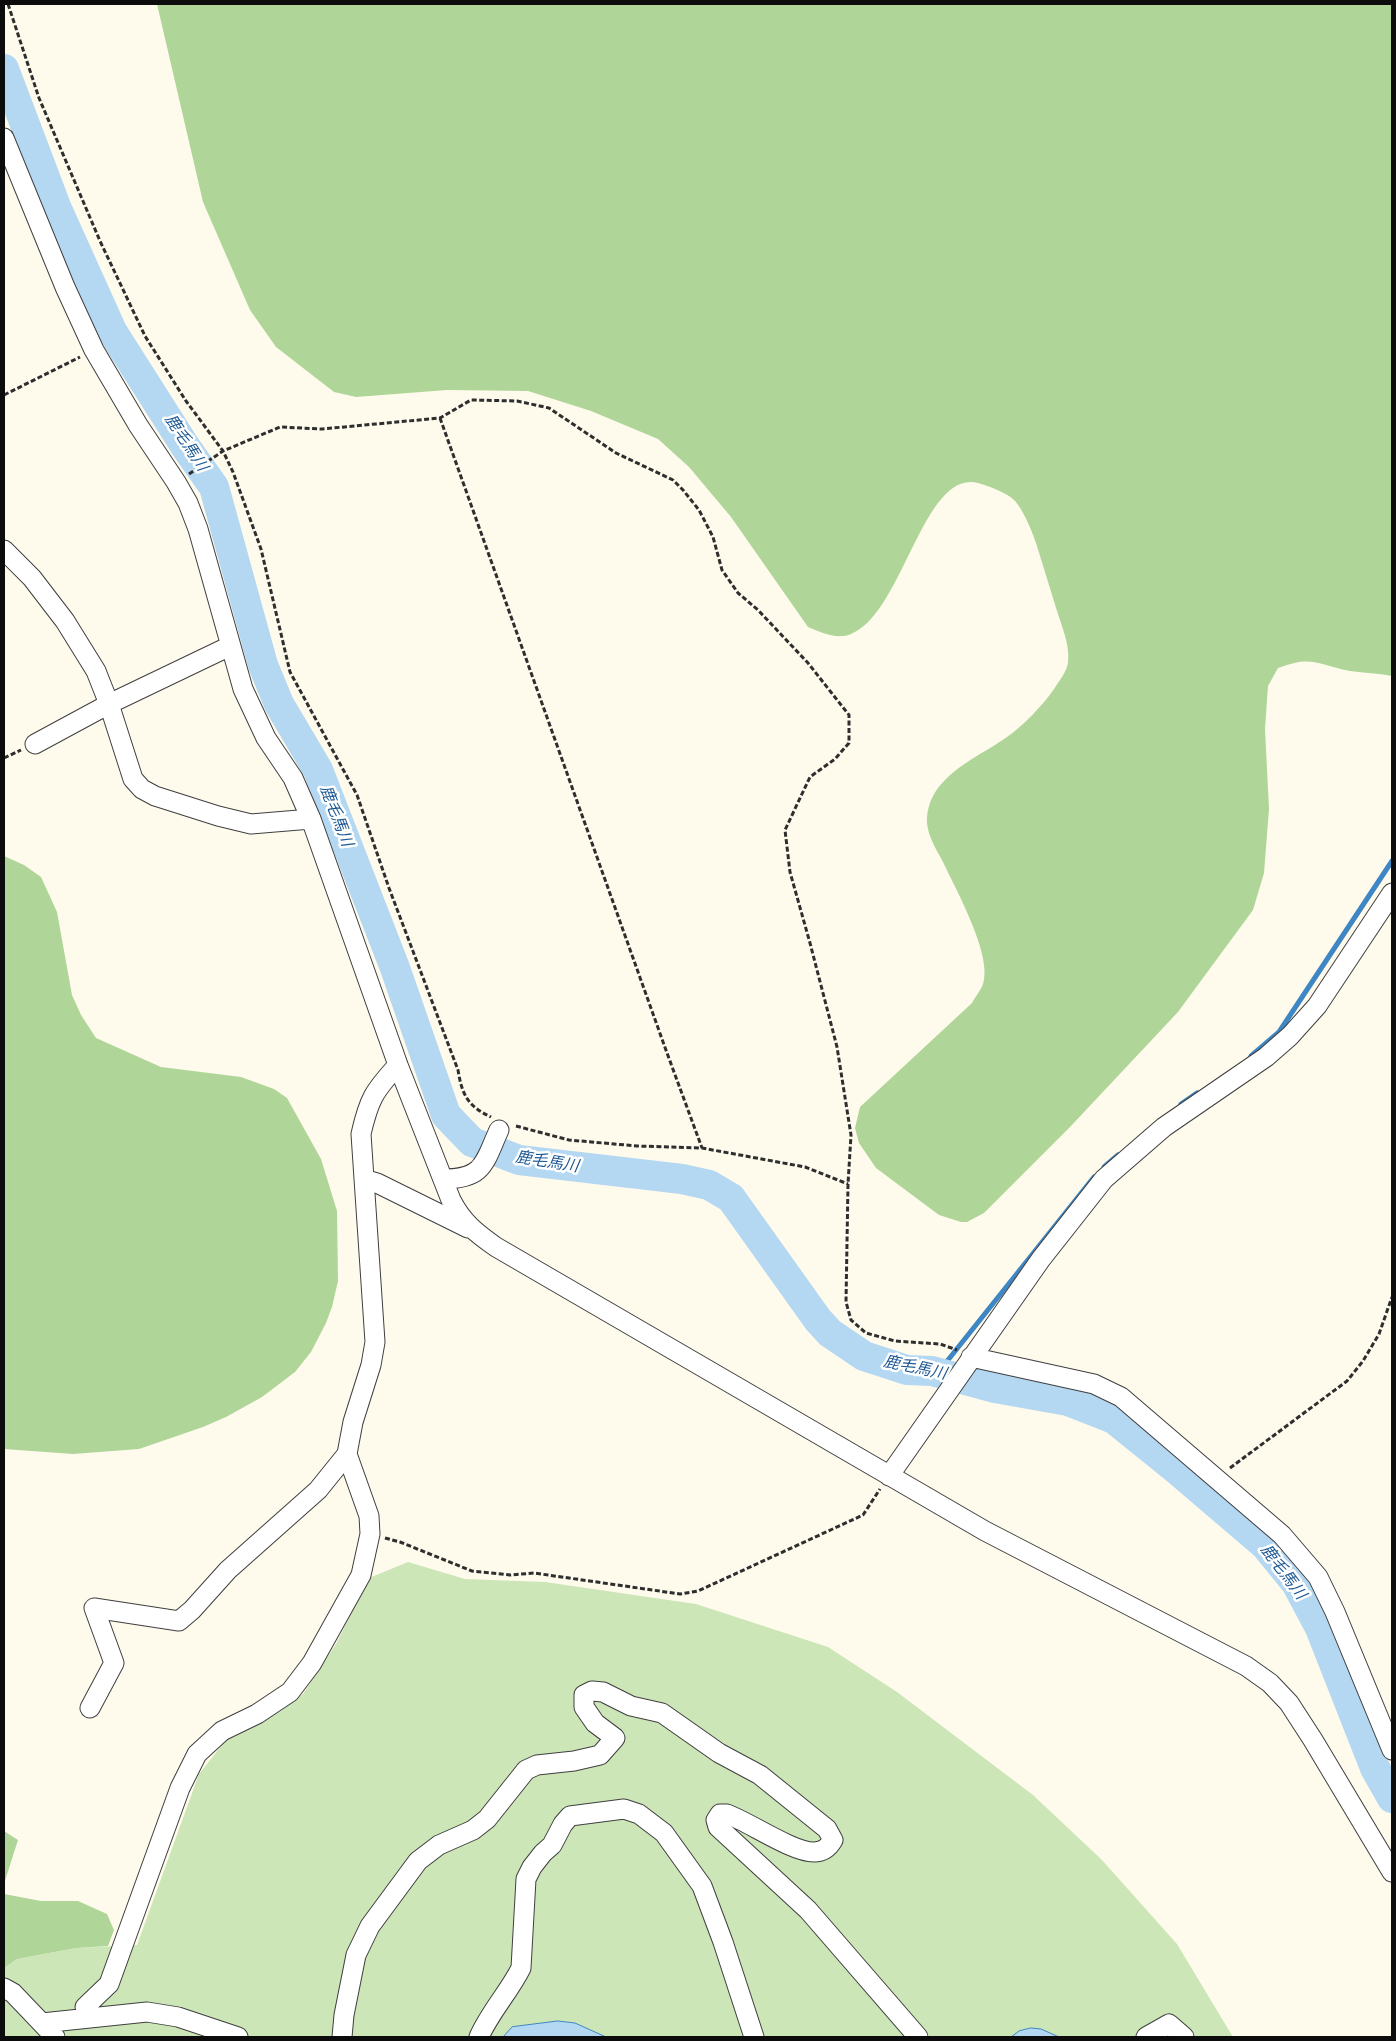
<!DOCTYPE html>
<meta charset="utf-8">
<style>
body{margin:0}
#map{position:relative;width:1396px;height:2041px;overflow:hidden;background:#fefbec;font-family:Bitter,serif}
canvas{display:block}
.frame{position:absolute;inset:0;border:5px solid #0c0c0c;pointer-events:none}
</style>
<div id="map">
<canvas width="1396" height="2041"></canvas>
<div class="frame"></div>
</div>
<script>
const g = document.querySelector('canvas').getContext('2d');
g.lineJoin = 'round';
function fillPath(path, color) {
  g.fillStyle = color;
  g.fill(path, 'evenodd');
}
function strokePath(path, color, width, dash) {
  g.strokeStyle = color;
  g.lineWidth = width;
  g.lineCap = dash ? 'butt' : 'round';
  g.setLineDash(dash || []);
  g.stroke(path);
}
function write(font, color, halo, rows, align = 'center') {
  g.font = font + ' Bitter,"Noto Sans JP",serif';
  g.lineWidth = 5;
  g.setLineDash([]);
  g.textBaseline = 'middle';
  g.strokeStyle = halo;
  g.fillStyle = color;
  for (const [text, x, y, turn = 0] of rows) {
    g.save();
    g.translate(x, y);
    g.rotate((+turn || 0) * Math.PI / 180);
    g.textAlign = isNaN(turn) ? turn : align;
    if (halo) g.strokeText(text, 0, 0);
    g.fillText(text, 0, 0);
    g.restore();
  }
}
const green = new Path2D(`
 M408 1562 465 1579 545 1582 696 1604 828 1647 897 1692 1033 1795 1102 1860 1177 1944 1233 2037H4V1968L17 1959 76 1948 137 1945 199 1774 226 1740 281 1711 303 1694 336 1644 369 1578Z`);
const forest = new Path2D(`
 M157 4H1392V676C1378 673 1364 673 1350 671 1317 664 1312 655 1278 668L1268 686 1265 729 1269 809 1264 873 1253 910 1178 1012 1070 1127 984 1213 967 1222H961L939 1215 876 1168 859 1143 855 1128 860 1107 972 1003C975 997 981 990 983 984 993 955 955 888 942 860 936 849 928 836 927 823 926 777 976 759 1007 737 1023 726 1043 705 1054 689 1059 681 1067 672 1068 662 1070 645 1062 627 1057 611 1050 588 1043 566 1036 543 1032 531 1023 509 1014 500 1006 492 988 486 978 483 923 469 903 614 851 634 837 640 820 632 808 627L731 517 689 467 658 439 591 411 528 391 447 390 356 397 334 392 276 347 250 310 203 202Z
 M4 856 24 865 41 877 57 912 72 995 81 1015 96 1038 161 1067 241 1077 274 1089 287 1098 321 1159 337 1211 338 1281 332 1307 326 1323 311 1352 295 1372 262 1397 226 1417 203 1427 139 1449 73 1454 4 1449Z
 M4 1831 18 1840 4 1884Z
 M4 1894 41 1901H78L107 1914 114 1930 108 1946 76 1948 17 1959 4 1968Z`);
const water = new Path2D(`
 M558 2021 575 2023 606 2037H503L512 2027Z
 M1031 2028 1041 2029 1059 2037H1011L1019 2031Z`);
const stream = new Path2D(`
 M1251 1056 1279 1032 1392 861
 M1181 1104 1197 1093
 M1104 1167 1118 1155
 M932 1371 948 1360 1094 1177`);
const river = new Path2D(`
 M4 69 57 209 112 331 185 446 214 487 263 665 279 704 318 770 395 968 446 1115 472 1142 519 1160 682 1179 709 1185 731 1198 818 1320 830 1333 864 1356 907 1370 932 1371 995 1388 1068 1401 1114 1419 1176 1469 1265 1545 1296 1583 1320 1628 1375 1768 1392 1798`);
const path = new Path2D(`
 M8 4 39 98 100 241 145 336 186 401 223 451 233 472 261 549 290 672 357 795 389 888 458 1070C462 1094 467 1106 491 1117
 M4 395 80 357
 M440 418 667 1053 702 1148
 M189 474 223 451 280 427 322 429 440 418 471 400 517 401 549 408 616 453 673 480 683 490 699 510 713 537 722 570 738 593 758 610 808 663 849 715V743L835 759 810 777 785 830 790 872 810 943 837 1047 851 1135 848 1184 846 1302 851 1320 866 1333 895 1341 940 1344 957 1350
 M4 758 21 750
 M516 1126 569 1140 637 1146 702 1148 805 1167 848 1184
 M1230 1468 1347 1381 1363 1361 1379 1334 1392 1297
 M385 1538 400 1542 472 1571 510 1575 534 1573 680 1594 698 1591 863 1515 880 1489`);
const minor = new Path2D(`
 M4 138 65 287 94 350 138 425 176 482 188 503 198 529 243 689 266 738 293 778 311 819 398 1065 451 1200C462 1222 476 1233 496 1247L985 1531 1246 1666 1270 1683 1289 1703 1313 1740 1392 1872
 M4 550 32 578 65 621 96 671 109 704 133 779 142 789 155 796 218 816 251 824 311 819
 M35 744 109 704 230 646
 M364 1179 377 1183 468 1228
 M443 1179C484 1179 484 1163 499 1130
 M971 1357 1094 1384 1121 1397 1282 1535 1318 1577 1335 1612 1392 1750
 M889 1476 1041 1259 1104 1179 1164 1127 1266 1057 1290 1036 1317 1006 1392 893
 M90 1708 114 1663 94 1608 179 1621 192 1610 228 1570 318 1490 347 1454 353 1422 371 1365 375 1342 361 1134C369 1099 374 1091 398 1065
 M4 1988 13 1993 55 2037
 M85 2007 109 1984 180 1788 197 1754 222 1731 257 1714 290 1692 312 1663 361 1575 370 1534 369 1516 347 1454
 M42 2023 147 2012 178 2017 238 2037
 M342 2037 344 2015 356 1955 370 1926 418 1861 439 1845 473 1830 487 1819 526 1770 537 1765 574 1761 600 1755 615 1738 595 1723 584 1707V1695L592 1691 603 1692 631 1706 662 1713 719 1753 760 1775 827 1829 833 1840C829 1847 823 1852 814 1852 792 1852 749 1822 727 1814H720L716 1820 718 1827 808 1910 918 2037
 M479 2037C490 2012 509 1992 521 1968L526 1879 532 1867 543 1853 552 1845 563 1824 570 1816 624 1809 639 1814 664 1833 702 1886 723 1942 754 2037
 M1146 2037 1169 2024 1184 2037`);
const waterNames = [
 ["鹿毛馬川",186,443,57],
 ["鹿毛馬川",336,816,69],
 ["鹿毛馬川",547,1162,9],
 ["鹿毛馬川",915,1368,12],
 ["鹿毛馬川",1283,1572,53]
];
fillPath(green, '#cde6b8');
fillPath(forest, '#b0d598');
fillPath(water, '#b4d7f2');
strokePath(water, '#3f87c4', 1);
strokePath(stream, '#3f87c4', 5);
strokePath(river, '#b4d7f2', 30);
strokePath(minor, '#3f3f3f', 21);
strokePath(path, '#2e2e2e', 3, [5, 2.5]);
strokePath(minor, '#fff', 19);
write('italic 16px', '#1e5995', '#fff', waterNames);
</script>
